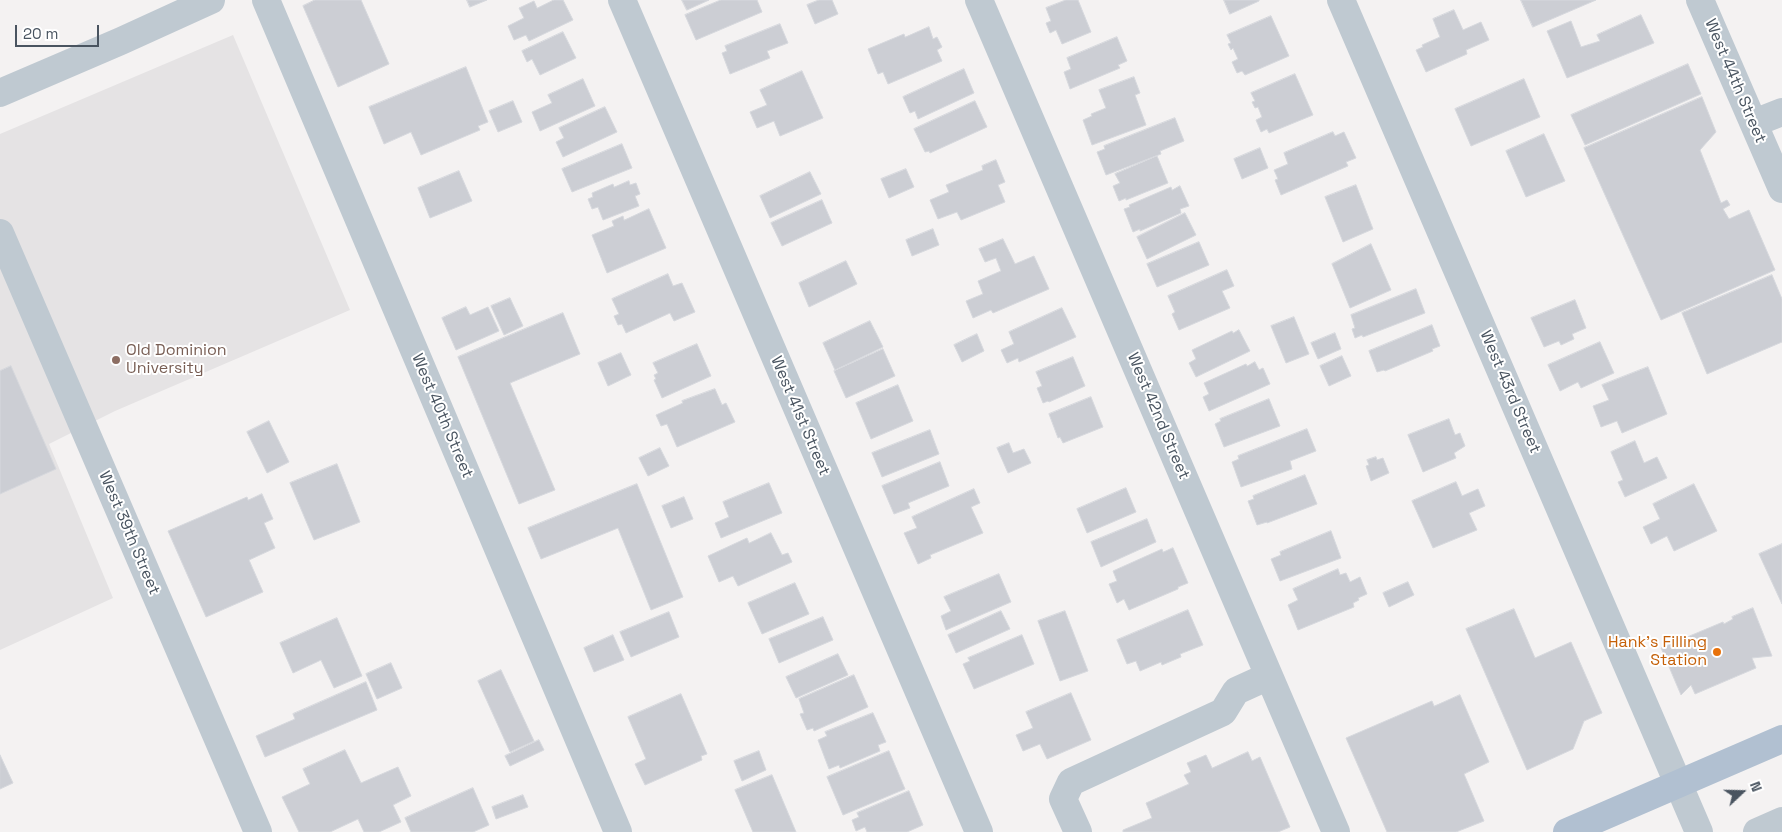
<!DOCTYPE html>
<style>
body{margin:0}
#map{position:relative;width:1782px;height:832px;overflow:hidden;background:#f4f2f2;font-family:"Space Grotesk",sans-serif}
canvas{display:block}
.north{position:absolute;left:1717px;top:767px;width:50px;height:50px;-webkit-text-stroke:4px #fff;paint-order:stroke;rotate:69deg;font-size:14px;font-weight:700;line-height:20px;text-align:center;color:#495460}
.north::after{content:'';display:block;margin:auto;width:18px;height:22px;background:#495460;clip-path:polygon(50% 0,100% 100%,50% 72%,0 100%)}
.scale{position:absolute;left:15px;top:25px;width:84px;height:22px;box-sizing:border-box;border:2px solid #495460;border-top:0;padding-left:6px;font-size:15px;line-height:18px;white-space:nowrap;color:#495460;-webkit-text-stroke:4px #fff;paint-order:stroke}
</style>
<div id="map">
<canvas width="1782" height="832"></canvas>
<div class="north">N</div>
<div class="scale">20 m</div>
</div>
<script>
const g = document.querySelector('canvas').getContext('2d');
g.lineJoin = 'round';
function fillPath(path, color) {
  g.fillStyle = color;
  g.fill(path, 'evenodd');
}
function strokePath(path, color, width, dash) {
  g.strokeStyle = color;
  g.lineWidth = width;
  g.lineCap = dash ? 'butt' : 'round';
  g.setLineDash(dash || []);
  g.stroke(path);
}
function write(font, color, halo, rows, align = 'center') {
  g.font = font + ' "Space Grotesk",sans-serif';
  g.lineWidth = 4;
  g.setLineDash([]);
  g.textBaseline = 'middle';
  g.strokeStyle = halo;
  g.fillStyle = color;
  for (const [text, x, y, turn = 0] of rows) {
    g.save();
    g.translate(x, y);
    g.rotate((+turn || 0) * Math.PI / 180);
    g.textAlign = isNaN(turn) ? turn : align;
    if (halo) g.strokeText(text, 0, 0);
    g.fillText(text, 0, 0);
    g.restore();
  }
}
const education = new Path2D(`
 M233 35 350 310 115 411 49 444 113 598 0 650V134Z`);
const building = new Path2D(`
 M315 0H361L389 64 338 87 303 6Z
 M467 0H487L470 7Z
 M554 0H563L573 20 529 41 526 35 514 40 508 26 524 18 519 8 534 1 537 8Z
 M682 0H709L687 10Z
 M721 0H757L762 12 696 40 685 15Z
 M819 0H832L838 14 815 24 807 5Z
 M1066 0H1078L1091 32 1062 44 1056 30 1050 33 1046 23 1051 21 1046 8Z
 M1224 0H1259V1L1230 14Z
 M1521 0H1596L1533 27Z
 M1454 10 1463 30 1481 22 1489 40 1466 50 1467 54 1426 72 1416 50 1423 47 1422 45 1440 37 1433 19Z
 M1641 15 1654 43 1567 78 1547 31 1571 21 1581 47 1600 41 1597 35Z
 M1271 16 1289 56 1245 75 1242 71 1237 73 1232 62 1238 59 1233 48 1231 50 1228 44 1231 43 1227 35Z
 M780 24 788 43 767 51 770 58 730 74 722 53 727 51 725 46Z
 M929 27 933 39 937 37 942 47 937 50 942 61 888 84 883 72 878 74 868 49 904 34 905 37Z
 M563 32 576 58 540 75 532 59 527 62 522 51Z
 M1117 37 1127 61 1118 65 1120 68 1070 89 1064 72 1071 69 1067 58Z
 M1688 64 1701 94 1585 145 1571 115Z
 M466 67 488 122 478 126 480 130 421 155 411 132 384 144 369 107Z
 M964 69 974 93 918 119 915 111 910 113 903 97Z
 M802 71 823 118 780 136 774 121 757 128 750 112 767 105 760 90Z
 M1295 74 1313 115 1269 133 1267 129 1261 132 1256 120 1262 117 1258 107 1255 108 1252 102 1255 101 1251 93Z
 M1134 77 1140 93 1135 95 1146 125 1092 145 1083 120 1092 116 1091 114 1106 108 1099 90Z
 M583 79 595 106 540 131 532 112 552 103 548 95Z
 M1524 79 1540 117 1471 146 1455 109Z
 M1702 97 1716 132 1700 150 1721 203 1727 200 1730 205 1723 209 1729 219 1749 210 1775 270 1661 320 1584 148Z
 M513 101 522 122 498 132 489 111Z
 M975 101 987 127 930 153 929 151 925 152 914 129Z
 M605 107 617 132 563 157 556 142 564 138 559 128Z
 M1175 118 1184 141 1160 151 1161 154 1106 175 1097 152 1105 149 1104 146Z
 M1333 132 1335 136 1344 132 1356 158 1346 162 1348 166 1281 195 1275 180 1278 179 1274 170 1288 164 1284 153Z
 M1544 134 1565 181 1526 197 1506 151Z
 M622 144 632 168 572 192 562 169Z
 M1260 148 1268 168 1242 179 1234 159Z
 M1157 156 1168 183 1126 200V198L1119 201 1113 186 1120 183 1115 174Z
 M996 160 1005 182 998 185 1005 202 961 220 957 212 938 219 930 200 949 192 946 185 983 170 982 166Z
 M906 169 914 187 889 198 881 179Z
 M459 171 472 201 430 218 418 188Z
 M810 172 821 194 770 218 760 196Z
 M629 181 630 185 636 183 640 194 635 196 639 206 603 220 598 207 592 209 588 199 593 197 592 193 613 184 614 187Z
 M1356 185 1373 229 1343 242 1325 197Z
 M1180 186 1189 206 1180 209 1181 213 1140 231V229L1133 232 1124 209 1130 207 1129 205 1171 187 1172 190Z
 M822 200 832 223 782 246 771 223Z
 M649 209 666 248 607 273 592 235 614 226 612 221 623 216 624 220Z
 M1185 213 1196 235 1147 259 1137 237Z
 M933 229 939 245 912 256 906 240Z
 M1003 239 1015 264 1034 256 1049 289 993 313 991 310 973 318 966 301 983 294 978 281 1001 271 996 258 985 262 979 249Z
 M1199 242 1209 265 1157 287 1147 264Z
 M1371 244 1391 290 1350 308 1332 264Z
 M846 261 857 284 809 307 799 283Z
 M1227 270 1234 286 1222 291 1230 308 1179 330 1172 314 1175 312 1168 296Z
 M668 274 673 286 682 283 695 312 674 321 670 313 626 333 622 324 618 325 614 316 619 314 612 299Z
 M1772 275 1782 299V342L1707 374 1682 313Z
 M1416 289 1425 313 1363 337 1362 335 1355 338 1352 329 1355 328 1351 315Z
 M510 298 523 326 504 335 491 306Z
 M1575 300 1586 328 1572 334 1574 339 1561 345 1559 341 1544 347 1531 318Z
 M466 307 470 315 488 307 499 331 456 350 442 318Z
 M1062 308 1076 337 1019 362 1018 358 1007 363 1001 350 1014 344 1009 332Z
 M563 313 580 354 510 383 555 490 519 504 458 357Z
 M1294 317 1309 354 1286 363 1271 326Z
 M870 321 883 347 835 370 823 343Z
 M1432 325 1440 346 1432 349 1433 351 1385 371 1384 370 1377 372 1369 351Z
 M1239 330 1250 351 1196 377 1189 363 1196 359 1192 350 1232 331 1233 333Z
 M1335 333 1341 349 1318 359 1311 343Z
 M977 334 984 351 962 362 954 345Z
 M1600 342 1614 373 1581 388 1578 382 1560 391 1548 365Z
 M697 344 711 376 662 398 654 380 656 379 654 375 658 373 653 363Z
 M883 349 895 376 846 398 834 371Z
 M621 353 631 375 608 386 598 363Z
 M1342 356 1351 376 1329 386 1320 366Z
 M1073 357 1085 386 1049 402 1048 401 1043 403 1037 388 1042 386 1036 372Z
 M1255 362 1259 370 1263 368 1270 384 1209 411 1203 397 1209 394 1204 383 1246 364 1247 366Z
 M11 366 56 469 0 494V371Z
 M1648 367 1667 414 1622 433 1617 421 1601 427 1593 406 1609 400 1602 385Z
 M898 385 913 421 871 439 856 403Z
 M715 389 722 405 726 403 735 422 677 447 667 424 661 426 656 415 683 403 682 401Z
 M1091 397 1103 427 1063 443 1060 437 1058 438 1049 414Z
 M1269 399 1280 426 1224 447 1215 424 1221 421 1220 419Z
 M1449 419 1455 435 1460 433 1465 446 1454 453 1456 458 1423 472 1408 435Z
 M269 421 289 462 267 473 247 432Z
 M1307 429 1316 451 1290 461 1292 469 1241 487 1232 462 1239 459 1238 456Z
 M930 430 939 454 882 477 872 453Z
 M1635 441 1644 463 1657 457 1667 478 1625 497 1618 482 1623 480 1611 452Z
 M1009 443 1013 453 1024 449 1031 463 1008 473 997 448Z
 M660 448 669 466 648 476 639 458Z
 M1376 457 1377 460 1383 458 1389 473 1371 481 1366 466 1369 465 1367 460Z
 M940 462 949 486 908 503 910 508 894 514 882 486Z
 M337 464 360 522 314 540 290 483Z
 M1305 475 1317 504 1267 523V522L1257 525 1248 501 1254 499 1253 496Z
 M1456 482 1462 496 1478 489 1485 506 1469 513 1477 530 1433 548 1412 501Z
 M769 483 782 513 721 538 715 523 729 517 723 502Z
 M637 484 683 597 651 610 618 528 541 559 528 528Z
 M1694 484 1717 531 1674 551 1667 536 1651 544 1643 527 1660 519 1653 504Z
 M1126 488 1136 512 1087 533 1077 509Z
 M974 489 980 503 971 507 983 533 930 555 931 558 918 564 904 533 917 528 912 517Z
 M262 494 273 519 264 523 275 548 249 560 263 592 206 617 168 531 247 497 248 500Z
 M684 497 693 519 671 528 662 506Z
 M1147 519 1156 542 1101 567 1091 542Z
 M1331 531 1341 558 1280 581 1271 559 1281 555 1280 552Z
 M771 533 782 555 788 553 792 562 738 586 733 576 719 582 708 556 747 538 749 543Z
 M1782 544V604L1759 554Z
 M1173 548 1188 583 1178 587V589L1129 610 1124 599 1117 603 1109 584 1117 581 1113 571 1162 549 1163 552Z
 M1338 569 1340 575 1346 573 1350 582 1360 577 1367 594 1358 598 1359 600 1353 603 1354 607 1298 630 1288 605 1298 600 1293 589Z
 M999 574 1011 602 946 630 941 616 951 611 944 597Z
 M1408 582 1414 595 1389 607 1383 593Z
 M795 583 809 614 762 634 748 603Z
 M1753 608 1772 656 1752 658 1756 668 1695 694 1691 685 1681 695 1661 648 1723 622 1724 624 1733 619 1732 617Z
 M1514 609 1535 658 1571 642 1602 713 1584 721 1573 749 1527 770 1466 629Z
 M1188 610 1203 645 1180 654 1181 657 1162 665 1161 662 1140 671 1136 661 1127 664 1117 640Z
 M1001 611 1010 629 956 653 948 635Z
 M1065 611 1088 671 1060 681 1038 621Z
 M669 612 679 637 631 657 620 632Z
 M823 617 833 640 779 663 769 639Z
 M337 618 362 676 334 688 321 660 293 673 280 643Z
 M613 635 624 660 594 672 584 648Z
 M1022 635 1034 664 974 689 963 664 970 661 968 658Z
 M838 654 848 675 796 698 786 677Z
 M391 663 402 688 377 699 366 674Z
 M501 670 534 741 510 752 478 681Z
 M854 675 868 707 814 731 813 728 807 730 800 714 804 713 799 699Z
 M366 682 377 710 265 757 256 736 295 719 293 714Z
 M1071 693 1091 740 1047 759 1040 744 1023 751 1016 735 1033 728 1026 712Z
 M681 694 707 754 701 756 702 760 645 785 635 764 646 759 628 717Z
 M1460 695 1489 762 1464 774 1484 821 1456 832H1387L1346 738 1432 701 1434 706Z
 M873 713 886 742 878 745 880 751 840 768 839 765 829 769 818 740 827 736 825 732Z
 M539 740 544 750 510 766 505 756Z
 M345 750 361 783 398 767 411 796 393 805 401 822 379 832H364L358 819 330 832H299L282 797 310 784 303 769Z
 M759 751 766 770 742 781 734 761Z
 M889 751 905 789 843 815 827 777Z
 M1248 752 1252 761 1260 757 1290 827 1278 832H1123V830L1152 818 1146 803 1189 784 1184 775 1191 772 1187 763 1206 755 1212 768Z
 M0 755 13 783 0 789Z
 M772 775 796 832H753L735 790Z
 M473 788 489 825 473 832H411L405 818Z
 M909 791 923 825 907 832H867L865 827 856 831 852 820 859 817 857 813Z
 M523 795 528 807 496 819 492 807Z`);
const minor = new Path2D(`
 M266 0 618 832
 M622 0 979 832
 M979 0 1336 832
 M1341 0 1699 832
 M1700 0 1782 189
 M0 93 121 41 211 0
 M1754 123 1782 112
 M0 233 258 832
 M1078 832 1063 799 1071 782 1223 712 1236 691 1269 676
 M1757 832 1782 821`);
const major = new Path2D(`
 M1567 832 1782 739`);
const markers = [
 [116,360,5,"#8d6e63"],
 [1717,652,5,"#e8710a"]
];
const streetNames = [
 ["West 44th Street",1735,81,67],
 ["West 43rd Street",1510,392,67],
 ["West 40th Street",442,416,67],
 ["West 41st Street",800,416,67],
 ["West 42nd Street",1158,416,67],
 ["West 39th Street",129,533,67]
];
const educationNames = [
 ["Old Dominion",126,351],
 ["University",126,369]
];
const foodNames = [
 ["Hank's Filling",1707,643],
 ["Station",1707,661]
];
fillPath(education, '#e5e3e4');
fillPath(building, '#ccced4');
strokePath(building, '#d6d8dd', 1);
strokePath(minor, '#bfc9d1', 28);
strokePath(major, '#b1c0d1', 28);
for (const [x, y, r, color] of markers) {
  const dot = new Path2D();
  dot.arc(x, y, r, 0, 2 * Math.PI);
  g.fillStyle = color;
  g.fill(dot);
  strokePath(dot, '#fff', 2);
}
write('16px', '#495460', '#fff', streetNames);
write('16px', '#785e54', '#fff', educationNames, 'left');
write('16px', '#c56008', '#fff', foodNames, 'right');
</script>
